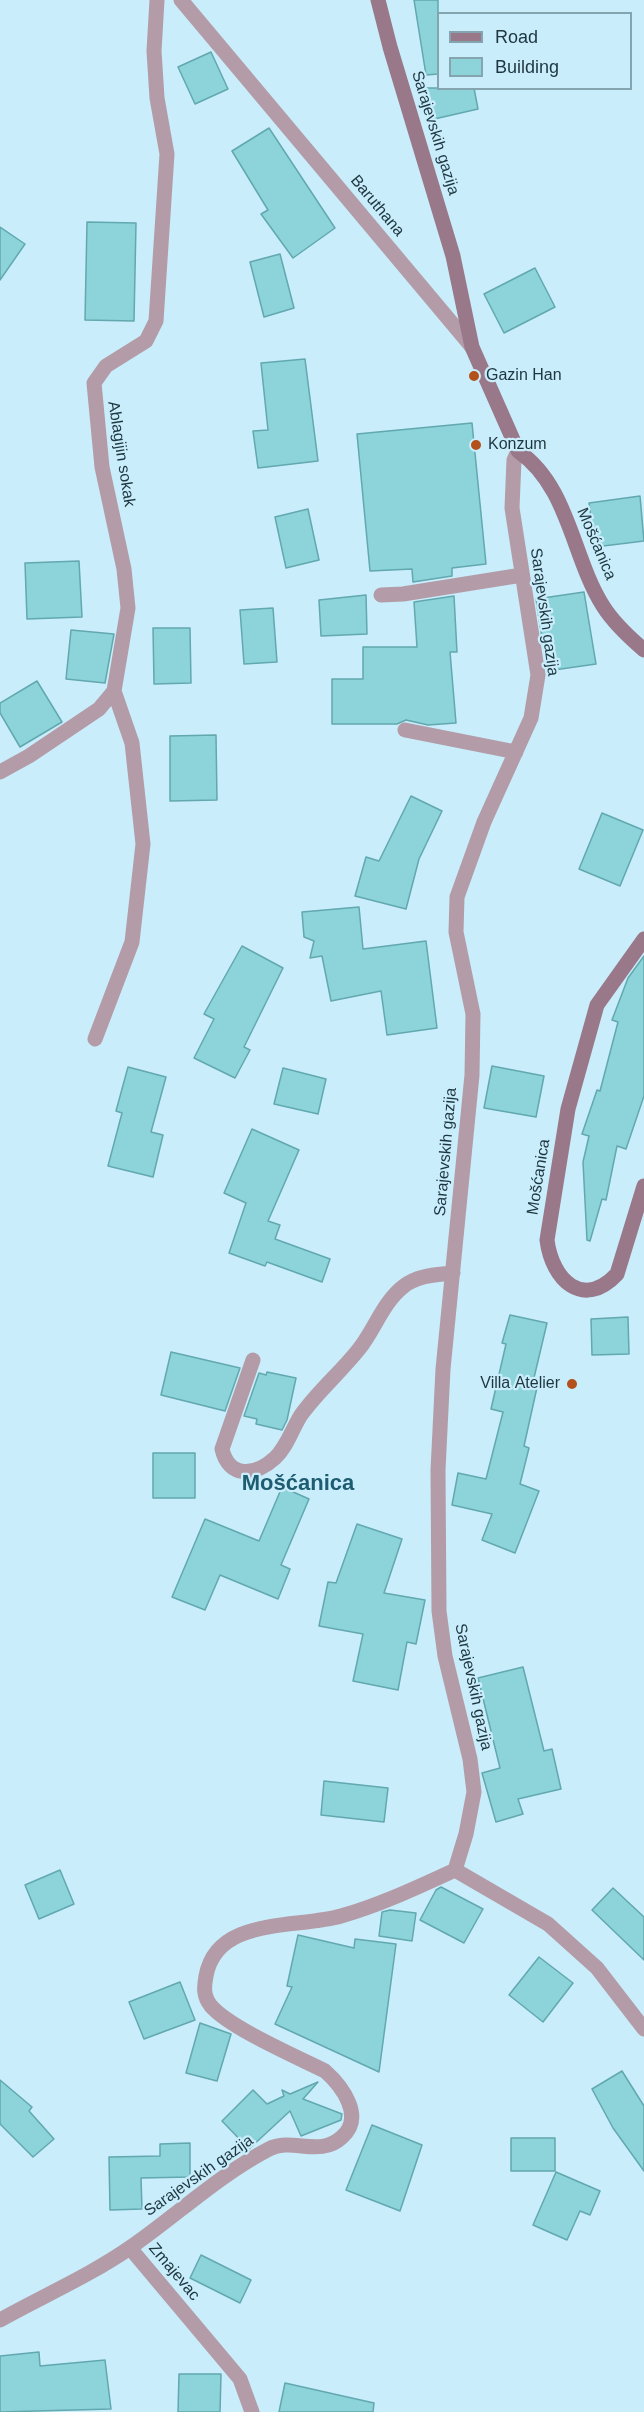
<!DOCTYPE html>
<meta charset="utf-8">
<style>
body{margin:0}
#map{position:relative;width:644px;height:2412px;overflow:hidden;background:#c9edfb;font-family:Helvetica,sans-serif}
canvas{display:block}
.legend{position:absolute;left:437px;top:12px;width:195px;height:78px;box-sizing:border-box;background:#c9edfb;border:2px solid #84a4b0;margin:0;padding:8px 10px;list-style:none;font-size:18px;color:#1d3640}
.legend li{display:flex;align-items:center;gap:12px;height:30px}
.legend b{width:30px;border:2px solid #84a4b0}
</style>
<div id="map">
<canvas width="644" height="2412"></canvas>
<ul class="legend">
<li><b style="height:8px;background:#99788a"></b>Road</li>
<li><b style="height:16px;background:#8cd3da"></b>Building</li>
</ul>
</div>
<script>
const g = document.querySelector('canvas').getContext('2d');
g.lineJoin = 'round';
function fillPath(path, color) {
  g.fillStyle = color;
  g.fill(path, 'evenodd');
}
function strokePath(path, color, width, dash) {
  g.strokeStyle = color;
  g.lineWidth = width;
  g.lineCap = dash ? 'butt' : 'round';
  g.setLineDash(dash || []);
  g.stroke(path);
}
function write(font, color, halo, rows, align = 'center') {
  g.font = font + ' Helvetica,sans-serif';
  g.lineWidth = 4.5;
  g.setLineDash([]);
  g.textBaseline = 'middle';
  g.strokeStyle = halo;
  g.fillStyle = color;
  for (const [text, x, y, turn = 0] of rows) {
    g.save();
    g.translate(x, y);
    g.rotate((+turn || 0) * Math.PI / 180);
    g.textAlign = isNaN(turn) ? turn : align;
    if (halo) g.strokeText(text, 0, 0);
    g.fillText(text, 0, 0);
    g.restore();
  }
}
const building = new Path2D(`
 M414 0H438V74L426 75Z
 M211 52 228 89 195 104 178 67Z
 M423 88H474L478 109 430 120Z
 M269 128 335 228 293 258 261 214 268 210 232 151Z
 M87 222 136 223 134 321 85 320Z
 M0 227 25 244 0 280Z
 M280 254 294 308 264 317 250 262Z
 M535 268 555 307 504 333 484 294Z
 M305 359 318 461 258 468 253 431 268 430 261 363Z
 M472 423 486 564 452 568V576L413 582 412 569 370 571 357 434Z
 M640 496 644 541 595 547 589 503Z
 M308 509 319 560 286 568 275 517Z
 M79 561 82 617 27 619 25 563Z
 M584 592 596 664 547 671 536 599Z
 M366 595 367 634 321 636 319 600Z
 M454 596 457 652H450L456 723 428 725 406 720 397 724H332V679H363V647H417L414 602Z
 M273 608 277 662 244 664 240 610Z
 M153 628H190L191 683 154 684Z
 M71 630 114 634 105 683 66 679Z
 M37 681 62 722 20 747 0 713V703Z
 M216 735 217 800 170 801V736Z
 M411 796 442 811 419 859 406 909 355 896 366 857 379 861Z
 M602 813 643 830 620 886 579 869Z
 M359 907 363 949 426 941 437 1028 387 1035 381 991 331 1001 322 956 310 958 314 941 304 937 302 912Z
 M242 946 283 968 244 1047 250 1050 235 1078 194 1058 214 1019 204 1014Z
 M644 956V1096L626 1149 617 1146 606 1200 602 1199 590 1241 587 1240 583 1162 589 1136 582 1134 597 1090 600 1091 618 1022 612 1020 628 978Z
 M492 1066 544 1076 536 1117 484 1108Z
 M128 1067 166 1077 151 1132 163 1135 153 1177 108 1166 122 1113 116 1111Z
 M283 1068 326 1079 318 1114 274 1104Z
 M252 1129 299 1150 268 1221 280 1225 275 1239 330 1259 322 1282 267 1262 265 1266 229 1253 246 1203 224 1193Z
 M510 1315 547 1323 533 1382 538 1383 524 1446 529 1448 520 1484 539 1491 515 1553 482 1540 492 1514 452 1505 458 1473 486 1479 503 1412 491 1409 506 1344 502 1343Z
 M628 1317 629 1354 592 1355 591 1319Z
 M171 1352 240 1368 225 1411 161 1395Z
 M267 1372 296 1378 287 1420 282 1430 256 1424 257 1419 244 1416 259 1373 266 1375Z
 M153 1453H195V1498H153Z
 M282 1487 309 1499 281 1565 290 1569 278 1599 220 1575 205 1610 172 1597 205 1519 259 1541Z
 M357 1524 402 1539 384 1593 425 1600 416 1644 407 1642 398 1690 353 1681 363 1634 319 1626 328 1582 336 1583Z
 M523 1667 544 1751 552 1749 561 1789 518 1799 523 1814 496 1822 482 1773 500 1768 478 1678Z
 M324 1781 388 1788 384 1822 321 1815Z
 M60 1870 74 1904 39 1919 25 1885Z
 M441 1887 483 1909 464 1943 420 1920 436 1890Z
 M613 1888 644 1917V1960L592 1910Z
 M390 1910 416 1913 412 1941 379 1936 382 1912Z
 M298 1935 354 1948 355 1939 396 1944 379 2072 275 2024 292 1987 287 1986Z
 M539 1957 573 1983 543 2022 509 1995Z
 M180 1982 195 2020 144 2039 129 2002Z
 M200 2023 231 2034 217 2081 186 2073Z
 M622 2071 644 2106V2171L613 2128 592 2089Z
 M0 2080 32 2107 29 2111 54 2139 33 2157 0 2124Z
 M318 2082 303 2099 342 2114 341 2120 301 2136 290 2111 249 2149 222 2121 253 2090 267 2104 284 2096 282 2090 290 2094Z
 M372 2125 422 2145 400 2211 346 2190Z
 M511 2138H555V2171H511Z
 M190 2143V2177L141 2178 142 2209 110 2210 109 2157 160 2156V2144Z
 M556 2172 600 2191 590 2215 580 2211 567 2240 533 2225Z
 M201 2255 251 2280 240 2303 190 2278Z
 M39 2352 40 2366 105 2360 111 2409 0 2412V2356Z
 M179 2374H221L220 2412H178Z
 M285 2383 374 2403 373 2412H279Z`);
const minor = new Path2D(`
 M181 0 472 347
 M518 451 514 460 512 508 538 675 531 718 484 822 457 897 456 932 473 1014 472 1075 443 1369 438 1470 439 1611 445 1656 470 1759 474 1792 466 1834 455 1870 548 1924 597 1968 644 2029
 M381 595 403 594 522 575
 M405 730 516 752
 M0 772 29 756 99 709 114 691 128 608 124 569 102 467 94 383 106 366 146 341 156 321 167 154 157 98 154 51 157 0
 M95 1039 132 942 143 844 132 743 114 691
 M253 1360 222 1449C229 1479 255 1476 275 1458 287 1447 292 1429 301 1415 318 1391 341 1372 359 1349 375 1329 383 1302 404 1286 418 1275 436 1275 453 1273
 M130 2248 240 2379 252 2412
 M0 2320C43 2296 91 2275 131 2247 177 2215 219 2175 269 2149 292 2137 320 2158 342 2137 365 2117 342 2086 325 2071 297 2057 230 2028 211 2006 203 1996 204 1987 206 1976 217 1916 297 1929 341 1916 380 1905 418 1887 455 1870`);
const secondary = new Path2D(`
 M378 0 390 47 453 256 472 347 518 451C569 486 572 557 603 606 613 622 630 638 644 650
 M644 939 597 1005 568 1109 547 1240C552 1280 583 1310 617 1274L644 1186`);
const markers = [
 [474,376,6,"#b4501b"],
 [476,445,6,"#b4501b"],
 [572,1384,6,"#b4501b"]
];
const streetNames = [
 ["Sarajevskih gazija",435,133,73],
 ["Baruthana",377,206,50],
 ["Ablagijin sokak",121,454,81],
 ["Mošćanica",596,544,67],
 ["Sarajevskih gazija",544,612,82],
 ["Sarajevskih gazija",446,1152,-85],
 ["Mošćanica",539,1177,-81],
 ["Sarajevskih gazija",473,1687,78],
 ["Sarajevskih gazija",199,2176,-35],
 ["Zmajevac",174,2272,50]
];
const poiNames = [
 ["Gazin Han",486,376],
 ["Konzum",488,445],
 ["Villa Atelier",560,1384,"right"]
];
const districtNames = [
 ["Mošćanica",298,1484]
];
fillPath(building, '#8cd3da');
strokePath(building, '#62a8af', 1.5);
strokePath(minor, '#b39ca8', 15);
strokePath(secondary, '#99788a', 15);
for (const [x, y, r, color] of markers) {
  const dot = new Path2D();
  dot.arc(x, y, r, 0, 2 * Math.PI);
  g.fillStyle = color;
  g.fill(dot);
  strokePath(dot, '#c9edfb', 2);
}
write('16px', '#1d3640', '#c9edfb', streetNames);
write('16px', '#1d3640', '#c9edfb', poiNames, 'left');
write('bold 22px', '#1d5c71', '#c9edfb', districtNames);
</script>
